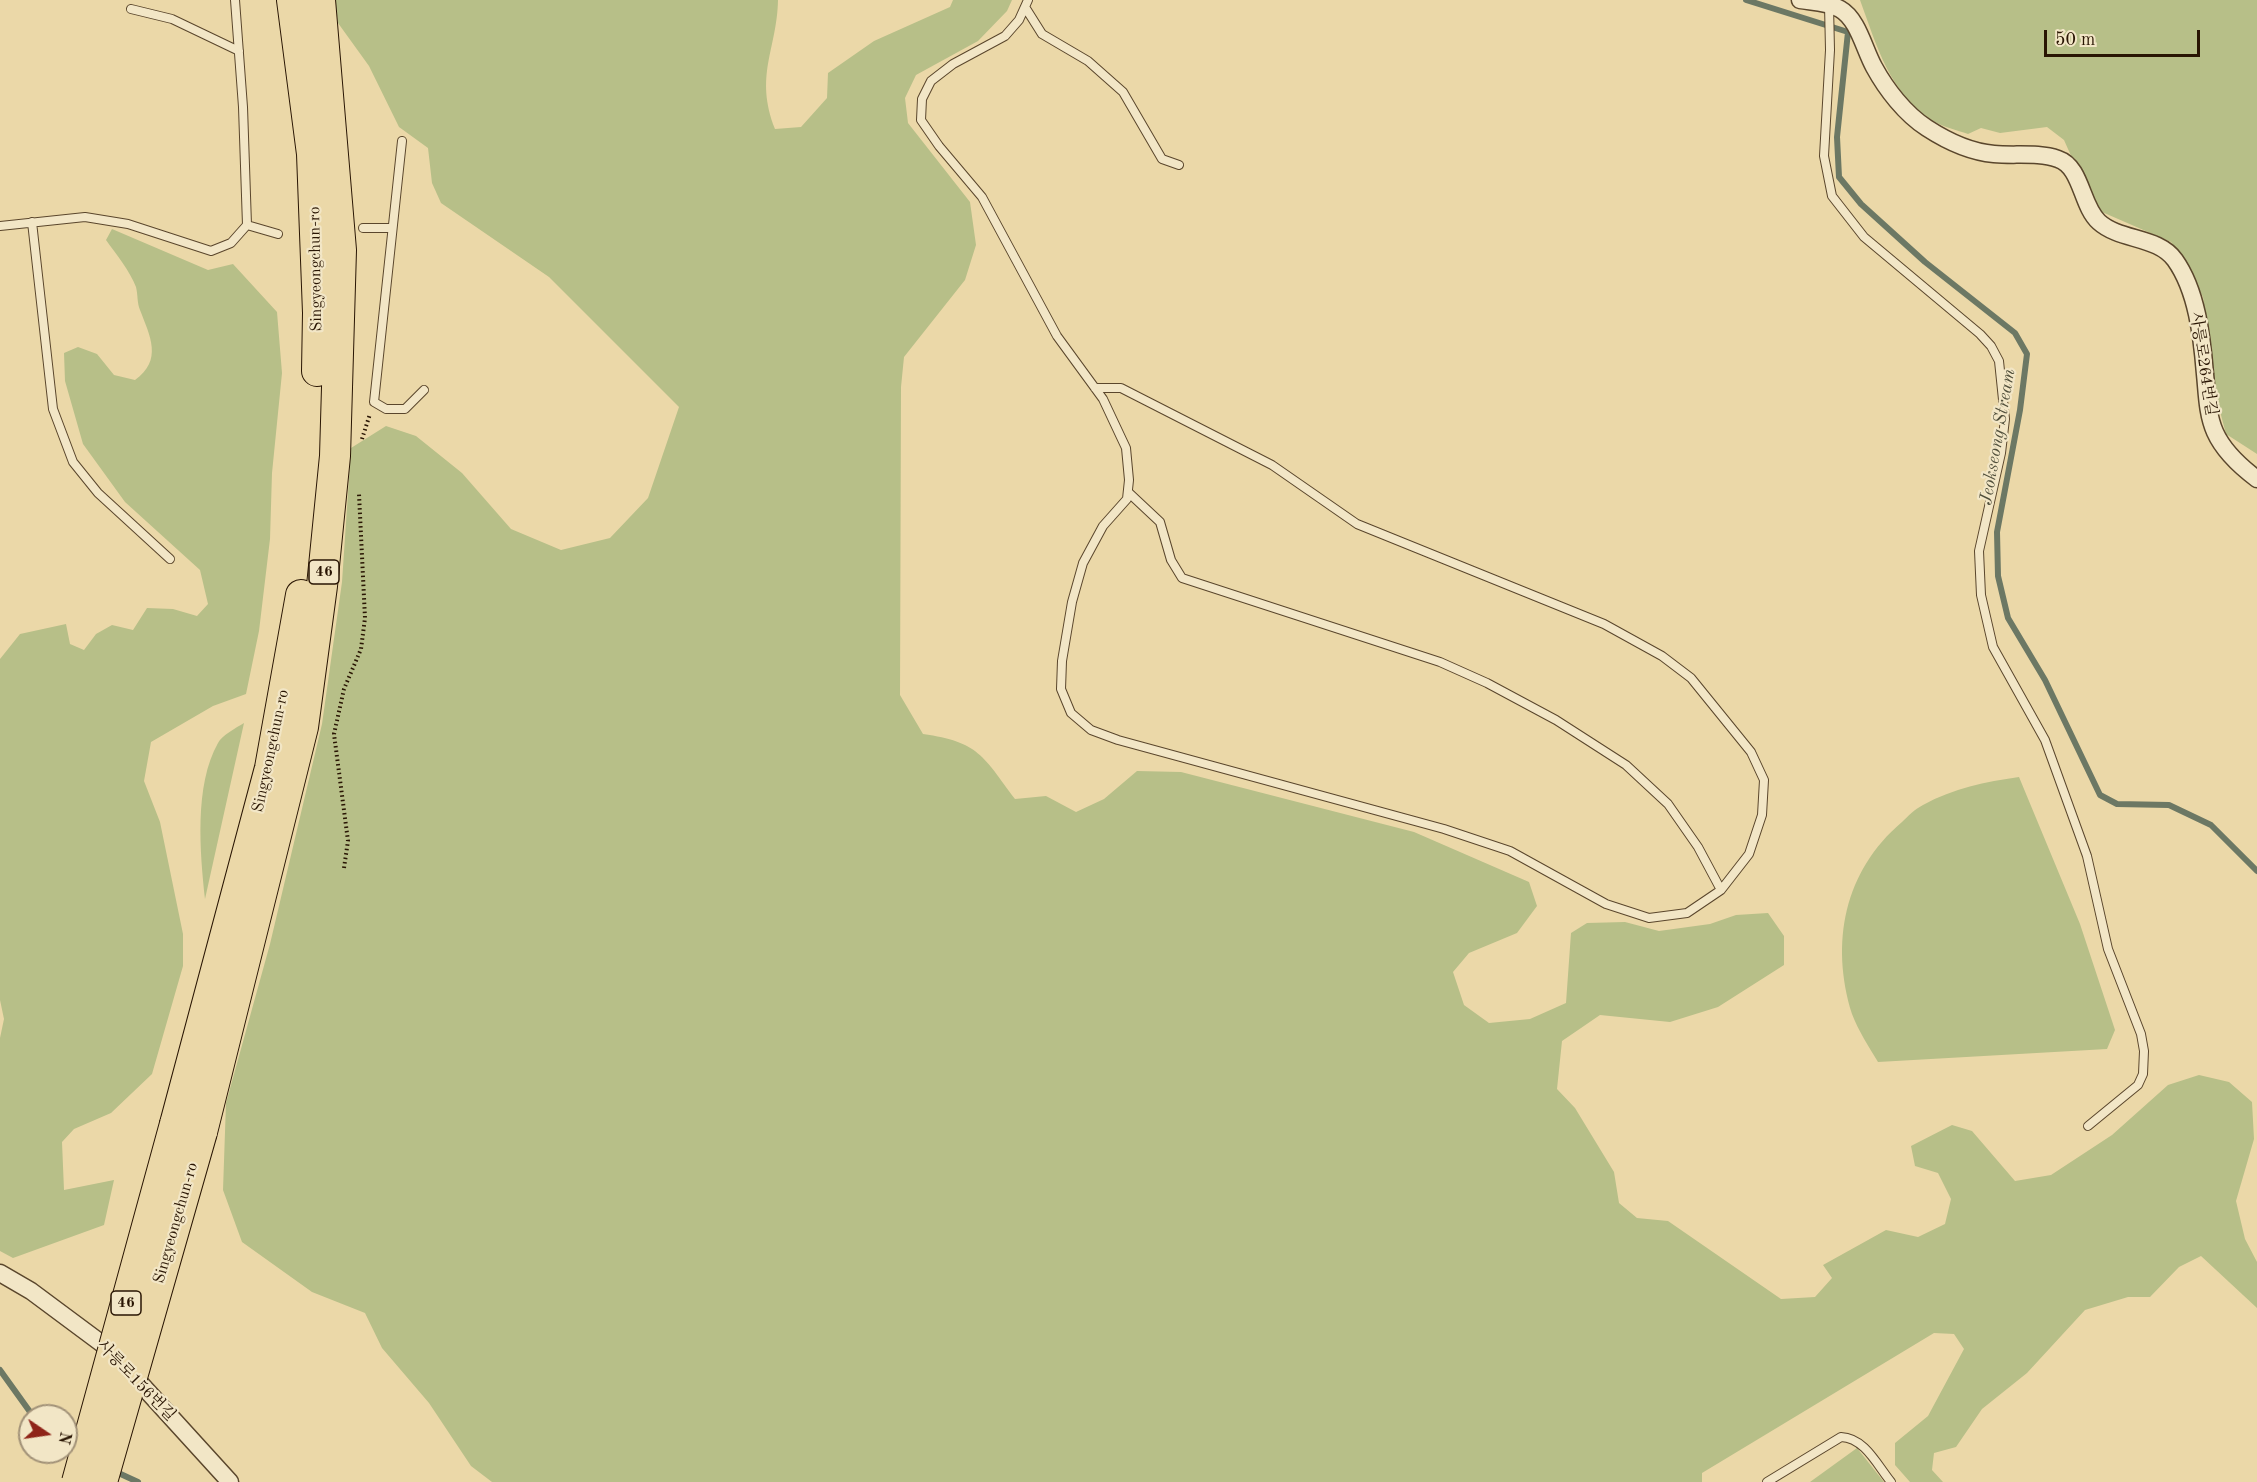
<!DOCTYPE html>
<meta charset="utf-8">
<style>
body{margin:0}
#map{position:relative;width:2257px;height:1482px;overflow:hidden;background:#ebd8a8;font-family:"Old Standard TT",serif}
canvas{display:block}
.north{position:absolute;left:18px;top:1404px;width:60px;height:60px;box-sizing:border-box;background:#f2e6c6;border:2px solid #a29278;border-radius:50%;rotate:103deg;font-size:16px;font-weight:700;line-height:24px;text-align:center;color:#291503}
.north::after{content:'';display:block;margin:auto;width:21px;height:27px;background:#8f2418;clip-path:polygon(50% 0,100% 100%,50% 72%,0 100%)}
.scale{position:absolute;left:2044px;top:30px;width:156px;height:27px;box-sizing:border-box;border:3px solid #291503;border-top:0;padding-left:8px;font-size:18px;line-height:21px;white-space:nowrap;color:#291503;-webkit-text-stroke:4px #f2e6c6;paint-order:stroke}
</style>
<div id="map">
<canvas width="2257" height="1482"></canvas>
<div class="north">N</div>
<div class="scale">50 m</div>
</div>
<script>
const g = document.querySelector('canvas').getContext('2d');
g.lineJoin = 'round';
function fillPath(path, color) {
  g.fillStyle = color;
  g.fill(path, 'evenodd');
}
function strokePath(path, color, width, dash) {
  g.strokeStyle = color;
  g.lineWidth = width;
  g.lineCap = dash ? 'butt' : 'round';
  g.setLineDash(dash || []);
  g.stroke(path);
}
function write(font, color, halo, rows, align = 'center') {
  g.font = font + ' "Old Standard TT","Noto Serif KR",serif';
  g.lineWidth = 4.5;
  g.setLineDash([]);
  g.textBaseline = 'middle';
  g.strokeStyle = halo;
  g.fillStyle = color;
  for (const [text, x, y, turn = 0] of rows) {
    g.save();
    g.translate(x, y);
    g.rotate((+turn || 0) * Math.PI / 180);
    g.textAlign = isNaN(turn) ? turn : align;
    if (halo) g.strokeText(text, 0, 0);
    g.fillText(text, 0, 0);
    g.restore();
  }
}
const green = new Path2D(`
 M335 0H778C777 50 754 75 775 129L801 127 827 98 828 73 874 41 950 7 953 0H1012L1007 11 978 41 916 75 905 98 908 123 970 202 976 245 965 280 904 357 901 387 900 695 923 734C979 742 983 756 1015 799L1046 796 1076 812 1104 799 1137 771 1181 772 1414 832 1529 882 1537 906 1517 933 1469 953 1453 972 1464 1005 1489 1023 1530 1019 1566 1003 1571 933 1587 923 1625 922 1659 931 1710 924 1736 915 1768 913 1784 936V965L1718 1007 1670 1022 1600 1015 1562 1041 1557 1089 1575 1108 1614 1172 1619 1203 1637 1218 1668 1221 1781 1299 1815 1297 1832 1278 1823 1265 1886 1230 1918 1237 1945 1224 1951 1199 1938 1173 1915 1166 1911 1146 1952 1125 1972 1131 2015 1181 2051 1175 2112 1135 2168 1085 2199 1075 2229 1082 2252 1102 2254 1139 2236 1201 2245 1239 2257 1262V1308L2201 1256 2179 1267 2150 1297H2128L2085 1310 2027 1373 1982 1409 1956 1447 1934 1453 1932 1470 1943 1482H1910L1895 1465V1443L1928 1416 1964 1349 1954 1334 1934 1333 1702 1473V1482H492L471 1466 429 1403 382 1348 365 1313 312 1292 242 1242 223 1190 226 1103 270 944 322 724 342 582 351 448 386 426 416 436 462 473 511 529 561 550 610 538 648 498 679 407 549 277 441 203 432 183 428 148 399 127 369 66 338 23Z
 M1860 0H2257V454L2226 434 2217 400 2203 297 2184 261 2171 242 2102 212 2084 185 2064 140 2047 127 2000 133 1981 128 1968 134C1957 130 1943 127 1933 121 1889 93 1877 46 1860 0Z
 M112 229 208 270 233 264 277 312 282 373 272 473 270 539 259 631 246 694 213 706 151 742 144 781 160 822 183 934V966L152 1074 111 1113 74 1129 62 1142 64 1190 114 1180 104 1225 13 1258 0 1251V1038L4 1019 0 1000V659L20 634 66 624 70 644 84 650 96 634 112 625 133 630 147 608 173 609 197 616 208 604 200 570 125 502 83 444 65 381 64 353 78 347 97 354 114 375 135 380C163 360 150 336 140 310 137 303 138 295 136 287 130 271 116 254 106 240Z
 M244 723 205 899C200 853 194 785 218 743 222 735 236 728 244 723Z
 M2019 777 2080 924 2115 1030 2107 1049 1878 1062C1869 1047 1858 1030 1852 1014 1830 943 1844 871 1902 822 1908 816 1915 809 1923 805 1954 788 1985 782 2019 777Z
 M1857 1448 1884 1482H1810Z`);
const stream = new Path2D(`
 M1746 0 1848 32 1837 137 1839 177 1861 204 1925 262 2015 333 2027 354 2020 410 1997 532 1998 576 2008 618 2045 680 2100 795 2117 804 2169 805 2211 825 2257 871
 M0 1370 33 1416
 M66 1448 77 1454
 M114 1471 138 1482`);
const path = new Path2D(`
 M362 439 370 414
 M344 868 348 841 334 734 344 689 361 649 365 618 359 494`);
const lane = new Path2D(`
 M1028 0 1019 20 1005 36 953 64 931 81 922 99 921 120 939 146 982 197 1057 336 1103 399 1126 448 1129 480 1127 499 1103 526 1083 563 1072 602 1062 661 1061 689 1071 713 1091 730 1118 740 1444 829 1510 851 1606 904 1649 918 1687 913 1721 890 1749 854 1762 815 1764 780 1751 752 1691 678 1662 656 1604 624 1357 524 1272 465 1121 388H1095
 M1829 5 1830 50 1824 156 1832 196 1864 237 1980 334 1991 346 1999 361 2005 419 2001 453 1979 551 1981 595 1993 647 2045 740 2087 856 2108 949 2141 1034 2144 1051 2143 1074 2138 1085 2088 1126
 M1025 7 1042 34 1088 61 1123 92 1162 159 1179 165
 M131 9 172 19 239 51
 M402 141 374 402 386 409H405L424 390
 M32 222 53 409 73 462 98 493 170 559
 M247 225 278 234
 M0 226 85 217 128 224 211 251 231 243 247 225 243 107 235 0
 M363 228H392
 M1128 492 1160 522 1171 560 1182 578 1440 662 1487 683 1556 720 1626 765 1668 804 1698 847 1721 890
 M1767 1482 1841 1437C1865 1438 1877 1465 1891 1482`);
const street = new Path2D(`
 M1800 0C1812 2 1828 2 1840 9 1858 19 1864 49 1874 67 1886 89 1905 114 1927 128 1947 141 1971 152 1994 154 2015 156 2038 152 2058 159 2082 167 2081 206 2099 222 2120 241 2158 236 2175 260 2197 291 2202 337 2205 374 2207 393 2207 414 2215 432 2223 450 2241 467 2257 479
 M0 1273 31 1291 109 1349 230 1482`);
const highway = new Path2D(`
 M292 0 312 154 318 313 317 371
 M175 1124 270 768 301 595
 M202 1132 303 727 322 586 335 456 341 250 320 0`);
const highwayBridge = new Path2D(`
 M77 1482 175 1124
 M102 1482 202 1132`);
const shields = [
 [324,572,30],
 [126,1303,30]
];
const shieldNames = [
 ["46",324,572],
 ["46",126,1303]
];
const streetNames = [
 ["Singyeongchun-ro",316,269,-91],
 ["사릉로264번길",2203,364,81],
 ["Singyeongchun-ro",271,751,-78],
 ["Singyeongchun-ro",176,1223,-74],
 ["사릉로156번길",136,1381,46]
];
const waterNames = [
 ["Jeokseong Stream",1998,437,-80]
];
fillPath(green, '#b7bf88');
strokePath(stream, '#6c7864', 6);
strokePath(lane, '#5a462c', 10);
strokePath(street, '#5a462c', 19);
strokePath(highway, '#291503', 32);
strokePath(path, '#291503', 4, [1.5, 3]);
strokePath(lane, '#f2e6c6', 8);
strokePath(street, '#f2e6c6', 16);
strokePath(highway, '#ebd8a8', 30);
strokePath(highwayBridge, '#291503', 32, []);
strokePath(highwayBridge, '#ebd8a8', 30);
for (const [x, y, w] of shields) {
  const box = new Path2D();
  box.roundRect(x - w / 2, y - 12, w, 24, 4.5);
  g.fillStyle = '#f2e6c6';
  g.fill(box);
  strokePath(box, '#291503', 1.5);
}
write('bold 15px', '#291503', null, shieldNames);
write('16px', '#291503', '#f2e6c6', streetNames);
write('italic 18px', '#504f3b', '#f2e6c6', waterNames);
</script>
